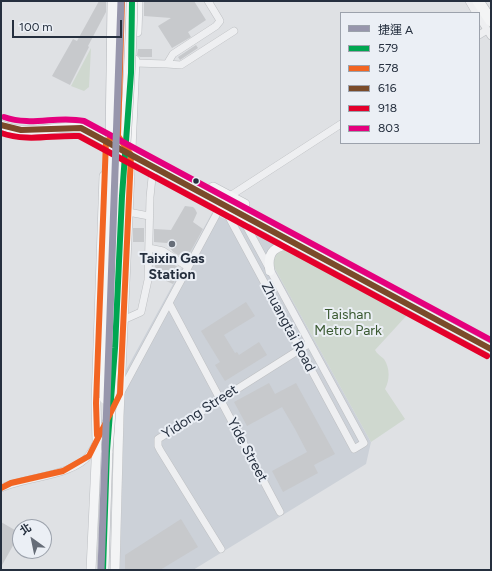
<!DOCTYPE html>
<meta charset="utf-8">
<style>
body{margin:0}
#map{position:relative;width:492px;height:571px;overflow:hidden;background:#dfe1e4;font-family:Figtree,"Noto Sans TC",sans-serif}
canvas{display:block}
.frame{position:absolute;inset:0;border:2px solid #252f3e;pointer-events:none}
.legend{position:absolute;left:340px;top:12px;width:140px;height:132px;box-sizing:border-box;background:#ebeff5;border:1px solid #9ca2ac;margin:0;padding:5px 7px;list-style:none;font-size:12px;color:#252f3e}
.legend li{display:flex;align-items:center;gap:8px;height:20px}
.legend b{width:20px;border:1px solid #9ca2ac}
.north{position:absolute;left:12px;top:519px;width:40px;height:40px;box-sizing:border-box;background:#ebeff5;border:1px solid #9ca2ac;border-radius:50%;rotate:327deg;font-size:11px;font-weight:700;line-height:16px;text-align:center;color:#252f3e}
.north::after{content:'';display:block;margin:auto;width:14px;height:18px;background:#666d78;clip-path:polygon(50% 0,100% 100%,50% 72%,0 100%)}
.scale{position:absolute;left:12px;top:20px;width:110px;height:18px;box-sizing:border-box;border:2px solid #252f3e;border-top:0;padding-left:5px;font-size:12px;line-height:14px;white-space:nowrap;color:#252f3e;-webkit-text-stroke:3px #ebeff5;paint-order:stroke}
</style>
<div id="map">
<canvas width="492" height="571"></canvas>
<div class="frame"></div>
<ul class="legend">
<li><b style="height:5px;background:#9796ac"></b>捷運 A</li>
<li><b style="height:5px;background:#00a651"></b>579</li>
<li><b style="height:5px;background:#f26522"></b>578</li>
<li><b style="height:5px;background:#7a4b2a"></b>616</li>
<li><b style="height:5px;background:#e4002b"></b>918</li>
<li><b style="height:5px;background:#e5007d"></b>803</li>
</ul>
<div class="north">北</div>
<div class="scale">100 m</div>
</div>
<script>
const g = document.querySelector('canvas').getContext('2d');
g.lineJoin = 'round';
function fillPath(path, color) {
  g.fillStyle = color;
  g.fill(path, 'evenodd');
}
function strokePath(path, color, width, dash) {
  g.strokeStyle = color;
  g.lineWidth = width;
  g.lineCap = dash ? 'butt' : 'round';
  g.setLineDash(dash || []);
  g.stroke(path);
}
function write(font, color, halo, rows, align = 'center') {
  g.font = font + ' Figtree,sans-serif';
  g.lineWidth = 4;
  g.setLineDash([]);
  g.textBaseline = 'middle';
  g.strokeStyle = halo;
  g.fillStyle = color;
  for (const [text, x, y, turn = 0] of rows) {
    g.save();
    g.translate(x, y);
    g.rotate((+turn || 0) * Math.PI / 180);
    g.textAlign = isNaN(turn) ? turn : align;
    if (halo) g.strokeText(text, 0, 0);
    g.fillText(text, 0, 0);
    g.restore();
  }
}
const built = new Path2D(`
 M212 213 286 248 274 267 371 442 366 464 193 570H120L125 372Z`);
const green = new Path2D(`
 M91 48 89 87 84 91 71 86Z
 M286 248 408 314 375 350C377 354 381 356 384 359 390 368 390 380 385 389L405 419 371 442 274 267V255Z`);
const building = new Path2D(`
 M99 1H106V12L88 46 89 47 70 85 52 76 73 39 77 41Z
 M144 1H194L206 20 188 32 191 37 172 48 158 26 171 18 144 16Z
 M196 45 198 48 180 60 178 57Z
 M138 49H152V57H140L137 55Z
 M185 206 193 207 195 209 197 213 193 222 203 229 186 260 173 252 167 243 154 242V229L171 230Z
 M133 228H144V242H133Z
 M158 255 181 269 173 284 164 280 166 275 154 270Z
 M246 302 255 316 224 335 235 353 237 352 239 355 259 342 267 355 225 381 215 365 220 362 201 331Z
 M269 383 275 394 296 383 335 454 314 465 318 473 283 492 272 471 307 452 295 429 282 407 247 426 234 402Z
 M181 519 198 547 160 570H125V555Z
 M1 522 20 533 1 567Z`);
const minor = new Path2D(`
 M469 1 476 13
 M479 17 491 36
 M479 35 487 30
 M135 63 167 64 173 54 216 26 220 21 219 19 208 1
 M167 64 181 65 234 31
 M222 204 354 449 364 443 230 196
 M128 212 149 216
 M149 248 163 251 188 267
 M169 303 280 512
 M123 320 141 312 148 280 150 197 153 168
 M121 392 222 204 230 196 341 124
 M1 488C25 477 74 476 89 455 97 445 102 431 107 420
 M221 549 160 450 158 446V439L310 343`);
const major = new Path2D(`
 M137 32 138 1
 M1 125C28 137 54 125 81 128L491 349
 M213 187 245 204
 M270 271C266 251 276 245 294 244
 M91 570 97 441 96 403 104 176
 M115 570 119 416 135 60`);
const highway = new Path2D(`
 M122 1 118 136 131 155
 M478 1 491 21
 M103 570 107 451`);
const highwayBridge = new Path2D(`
 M105 398 104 348 111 142 113 1
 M107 451C114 366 118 282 122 197 125 132 131 67 132 1`);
const bus1 = new Path2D(`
 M103 570 107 451 115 348 122 196 131 73 132 1`);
const bus2 = new Path2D(`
 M97 435 96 403 106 141 118 136
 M1 488 11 483 63 471 89 456 120 394 131 155 118 136 122 1`);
const bus3 = new Path2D(`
 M1 125 21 130 81 128 491 349`);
const bus4 = new Path2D(`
 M1 133C27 142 52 135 79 136L487 356`);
const bus5 = new Path2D(`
 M4 117C32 127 57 115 84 121L491 340`);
const metro1 = new Path2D(`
 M101 570 121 1`);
const markers = [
 [196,181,3.5,"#252f3e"],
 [172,244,4,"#666d78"]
];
const poiNames = [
 ["Taixin Gas",172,259],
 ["Station",172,275]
];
const parkNames = [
 ["Taishan",348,315],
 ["Metro Park",348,331]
];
const streetNames = [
 ["Zhuangtai Road",288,327,62],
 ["Yidong Street",200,412,-33],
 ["Yide Street",247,450,62]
];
fillPath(built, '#ccd1d8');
fillPath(green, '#cfd8cf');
fillPath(building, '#c7c9cc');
strokePath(minor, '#bdbfc2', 8);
strokePath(major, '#bbbec2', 10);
strokePath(highway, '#b1b4b9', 12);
strokePath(minor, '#eeeff1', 7);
strokePath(major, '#f3f4f5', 9);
strokePath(highway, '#f3f4f5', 11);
strokePath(highwayBridge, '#b1b4b9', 12, []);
strokePath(highwayBridge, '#f3f4f5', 11);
strokePath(bus1, '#00a651', 6);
strokePath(bus2, '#f26522', 6);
strokePath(bus3, '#7a4b2a', 6);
strokePath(bus4, '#e4002b', 6);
strokePath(bus5, '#e5007d', 6);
strokePath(metro1, '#9796ac', 7);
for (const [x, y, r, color] of markers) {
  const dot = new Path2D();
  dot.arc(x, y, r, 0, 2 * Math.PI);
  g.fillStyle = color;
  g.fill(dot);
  strokePath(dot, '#ebeff5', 1.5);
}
write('bold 14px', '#252f3e', '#ebeff5', poiNames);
write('14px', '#3b5a32', '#ebeff5', parkNames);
write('14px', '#252f3e', '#ebeff5', streetNames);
</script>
